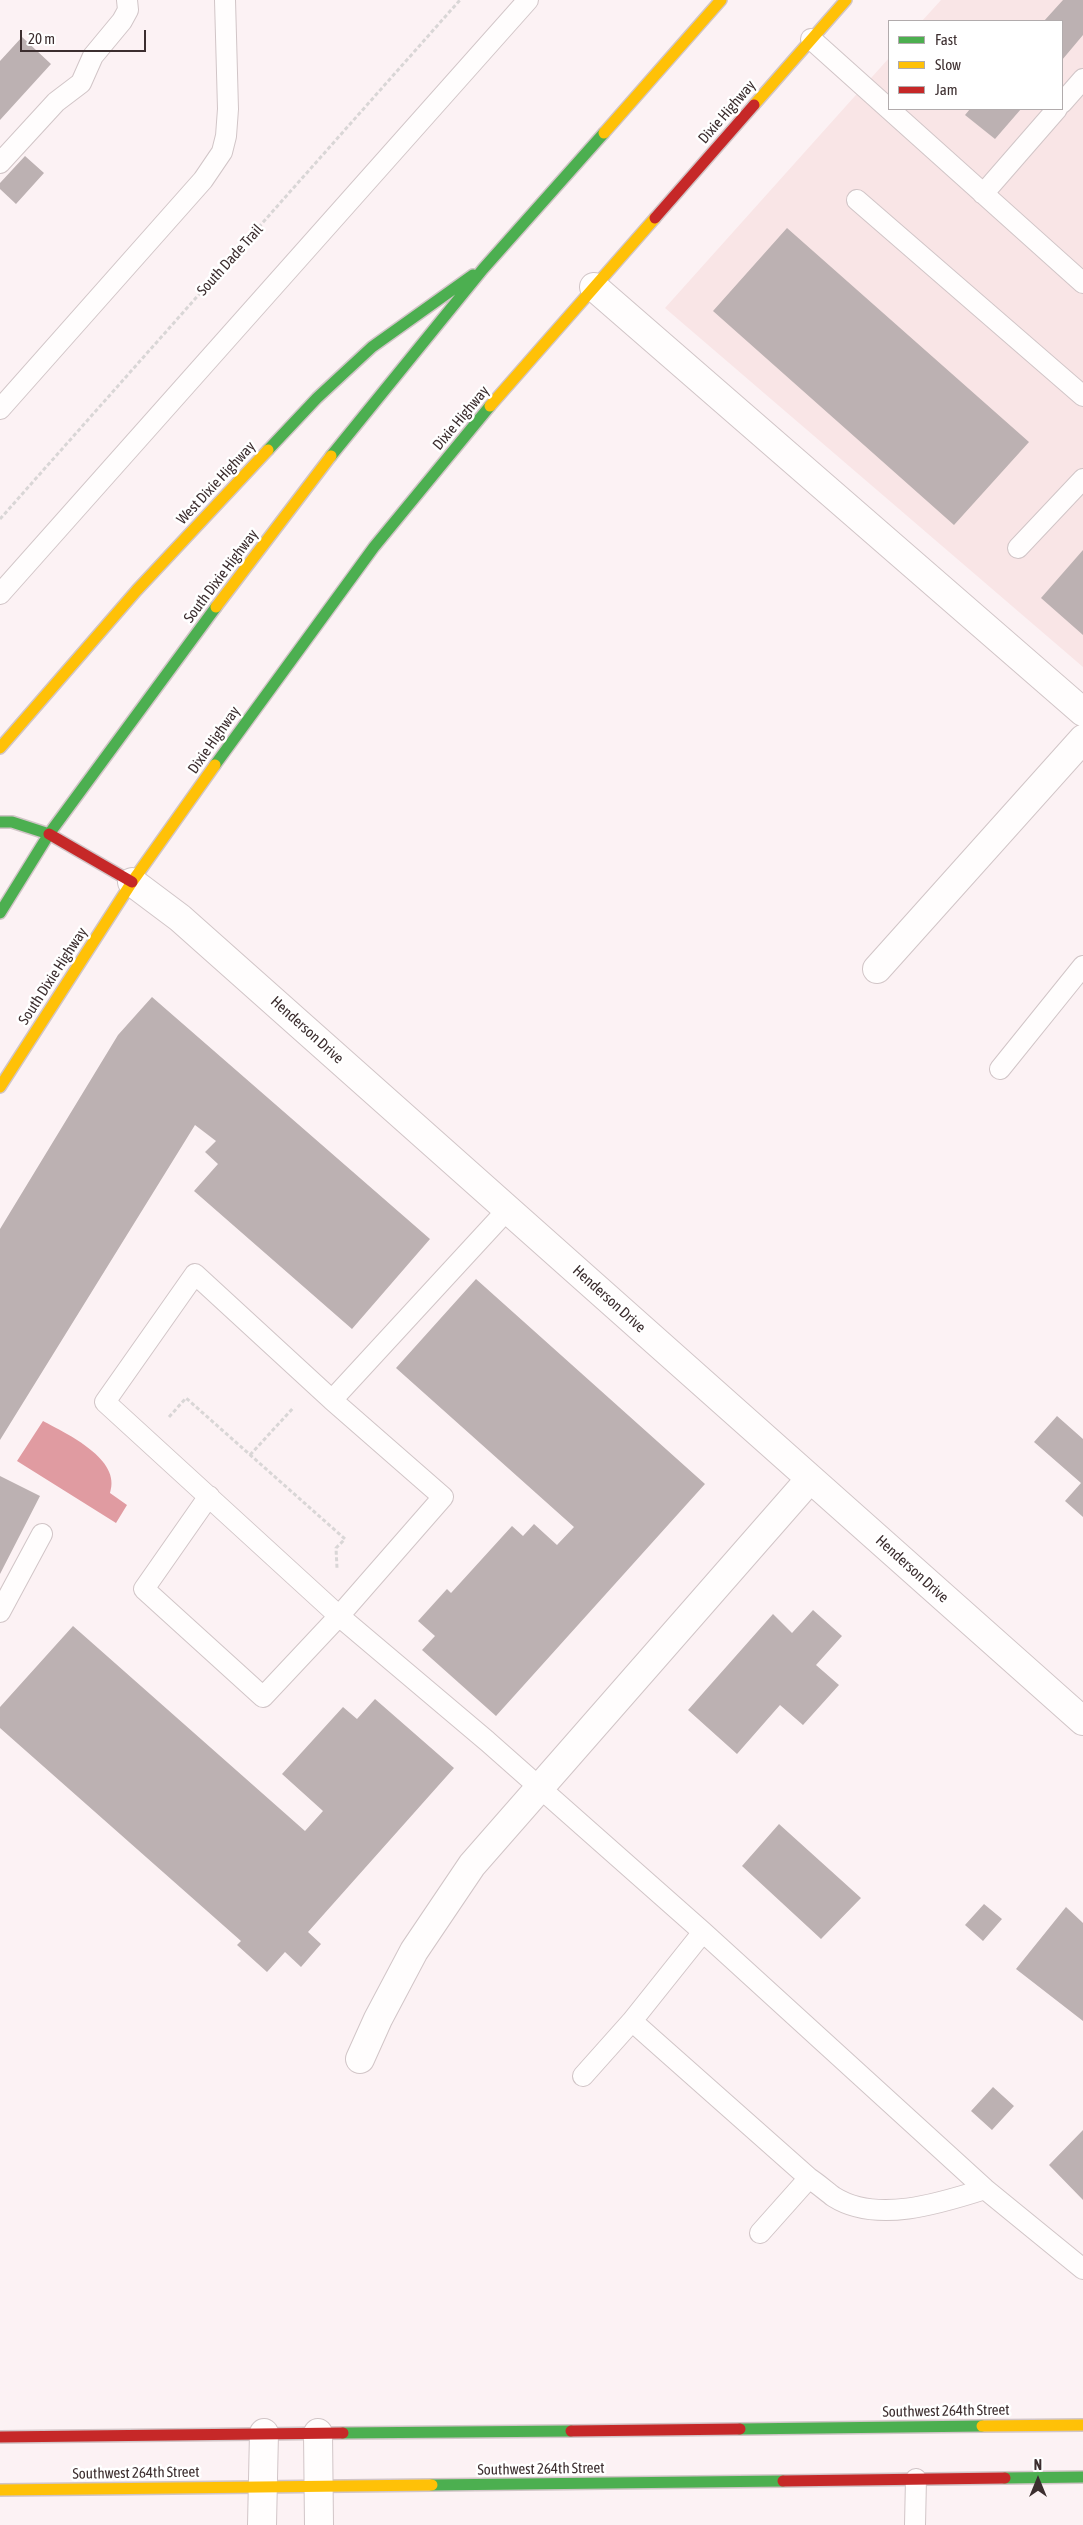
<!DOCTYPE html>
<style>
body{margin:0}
#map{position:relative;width:1083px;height:2525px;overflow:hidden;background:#fcf2f4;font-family:"Asap Condensed",sans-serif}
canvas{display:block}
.legend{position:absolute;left:888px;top:20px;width:175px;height:90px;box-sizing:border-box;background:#fff;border:1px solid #b1abac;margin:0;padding:6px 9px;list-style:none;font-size:15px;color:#3c2e2f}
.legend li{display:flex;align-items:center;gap:10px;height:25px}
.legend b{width:25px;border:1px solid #b1abac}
.north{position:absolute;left:1013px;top:2455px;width:50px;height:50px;-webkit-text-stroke:4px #fff;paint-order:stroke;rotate:0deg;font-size:14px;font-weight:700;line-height:20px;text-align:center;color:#3c2e2f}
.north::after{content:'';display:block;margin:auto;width:18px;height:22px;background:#3c2e2f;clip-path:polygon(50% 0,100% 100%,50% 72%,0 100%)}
.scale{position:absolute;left:20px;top:30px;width:126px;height:22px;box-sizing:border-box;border:2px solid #3c2e2f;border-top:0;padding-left:6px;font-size:15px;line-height:18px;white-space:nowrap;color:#3c2e2f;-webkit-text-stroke:4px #fff;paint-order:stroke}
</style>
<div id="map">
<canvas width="1083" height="2525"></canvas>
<ul class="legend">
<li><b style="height:6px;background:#4caf50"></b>Fast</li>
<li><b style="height:6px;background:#ffc107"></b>Slow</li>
<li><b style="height:6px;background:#c62828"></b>Jam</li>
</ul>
<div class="north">N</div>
<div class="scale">20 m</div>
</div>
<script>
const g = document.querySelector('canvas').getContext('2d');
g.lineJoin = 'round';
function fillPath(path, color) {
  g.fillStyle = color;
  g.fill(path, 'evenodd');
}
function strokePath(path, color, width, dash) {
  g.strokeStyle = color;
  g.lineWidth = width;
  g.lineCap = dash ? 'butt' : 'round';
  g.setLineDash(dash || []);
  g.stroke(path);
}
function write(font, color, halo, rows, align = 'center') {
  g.font = font + ' "Asap Condensed",sans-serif';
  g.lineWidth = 5;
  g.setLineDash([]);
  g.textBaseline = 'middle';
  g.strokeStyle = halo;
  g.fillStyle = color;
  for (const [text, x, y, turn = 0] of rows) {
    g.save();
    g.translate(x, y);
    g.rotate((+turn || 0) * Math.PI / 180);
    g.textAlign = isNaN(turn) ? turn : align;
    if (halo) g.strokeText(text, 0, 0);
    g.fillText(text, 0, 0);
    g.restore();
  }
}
const built = new Path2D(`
 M941 0H1083V667L665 308 889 58V109H1062V21H922Z`);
const water = new Path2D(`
 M43 1421C67 1434 122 1459 110 1493L127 1505 116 1523 17 1461Z`);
const building = new Path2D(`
 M1063 0H1083V35L1062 60V21H1044Z
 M22 37 51 64 0 120V61Z
 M970 109H1021L995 139 965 115Z
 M25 156 44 173 16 204 0 189V183Z
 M787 228 1029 442 954 525 713 311Z
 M1083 550V635L1041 598Z
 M152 997 430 1239 352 1329 194 1191 218 1164 205 1152 216 1141 195 1125 0 1440V1229L118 1035Z
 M476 1279 705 1484 496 1716 422 1650 435 1636 418 1621 447 1589 451 1593 512 1526 523 1536 534 1524 557 1545 574 1527 396 1368Z
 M1057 1416 1083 1439V1517L1065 1501 1081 1483 1034 1442Z
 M0 1476 40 1496 0 1574Z
 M813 1610 842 1636 816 1665 839 1685 803 1725 780 1705 737 1754 688 1710 773 1614 792 1633Z
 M73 1626 305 1831 323 1811 282 1774 343 1707 357 1719 375 1699 454 1768 308 1932 321 1944 301 1967 285 1952 267 1972 237 1945 241 1941 0 1728V1707Z
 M779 1824 861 1898 821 1939 742 1866Z
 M984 1904 1002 1919 983 1941 965 1925Z
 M1066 1907 1083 1923V2021L1016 1969Z
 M993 2087 1014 2106 992 2130 971 2111Z
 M1083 2130V2200L1049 2165Z`);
const path = new Path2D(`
 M0 519 460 0
 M169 1417 186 1398 345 1539 336 1548 337 1568
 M250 1455 294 1407`);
const lane = new Path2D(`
 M811 39 1083 283
 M1062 103 1083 79
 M0 163 56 102 81 83 93 56 122 21 128 10 127 0
 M983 194 1057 109
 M857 200 1083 396
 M0 409 203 180 222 152 226 136 228 109 225 0
 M1018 548 1083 479
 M0 594 528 0
 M1000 1069 1083 966
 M508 1209 332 1400 195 1274 105 1402 339 1616 487 1741 703 1932 985 2189 1083 2269
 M209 1496 144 1589 263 1697 339 1616 443 1497 332 1400
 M0 1612 42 1534
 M703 1932 632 2021 651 2038 809 2178C818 2184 826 2191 834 2197 877 2224 941 2203 985 2189
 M583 2076 632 2021
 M760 2233 809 2178
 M915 2525 916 2479`);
const street = new Path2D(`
 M594 287 1083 712
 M132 882 180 918 1083 1721
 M877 969 1083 739
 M360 2059 378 2019 414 1951 472 1865 810 1479
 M318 2433 319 2525
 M262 2525 264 2433`);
const fast = new Path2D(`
 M268 450 317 398 372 347 473 275
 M331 456 483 269 604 133
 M215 765 374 547 490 406
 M0 822H12L49 834
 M0 913 49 834 216 607
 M740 2429 982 2426
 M343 2433 571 2431
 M1005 2478 1083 2477
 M432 2485 783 2481`);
const slow = new Path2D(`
 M754 105 846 0
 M604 133 721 0
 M490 406 655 218
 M216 607 331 456
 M0 748 137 590 268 450
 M0 1087 132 882 215 765
 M982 2426 1083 2425
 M0 2490 432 2485`);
const jam = new Path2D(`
 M655 218 754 105
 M49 834 132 882
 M571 2431 740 2429
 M0 2437 343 2433
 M783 2481 1005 2478`);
const streetNames = [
 ["Dixie Highway",727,112,-49],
 ["South Dade Trail",230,260,-48],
 ["Dixie Highway",461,418,-50],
 ["West Dixie Highway",216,483,-47],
 ["South Dixie Highway",221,576,-53],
 ["Dixie Highway",214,740,-55],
 ["South Dixie Highway",53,976,-57],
 ["Henderson Drive",307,1030,42],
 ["Henderson Drive",609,1299,42],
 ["Henderson Drive",912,1569,42],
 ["Southwest 264th Street",946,2411,-1],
 ["Southwest 264th Street",541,2469,-1],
 ["Southwest 264th Street",136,2473,-1]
];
fillPath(built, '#f9e5e6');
fillPath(water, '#e09ba1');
fillPath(building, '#bcb1b2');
strokePath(lane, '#d1c5c7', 22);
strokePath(street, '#d1c5c7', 30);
strokePath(fast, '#d1c5c7', 14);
strokePath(slow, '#d1c5c7', 14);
strokePath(jam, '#d1c5c7', 14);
strokePath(path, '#d9d6d6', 3, [4, 2.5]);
strokePath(lane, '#fffdfd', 20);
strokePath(street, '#fffdfd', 28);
strokePath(fast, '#4caf50', 11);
strokePath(slow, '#ffc107', 11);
strokePath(jam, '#c62828', 11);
write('15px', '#3c2e2f', '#fff', streetNames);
</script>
